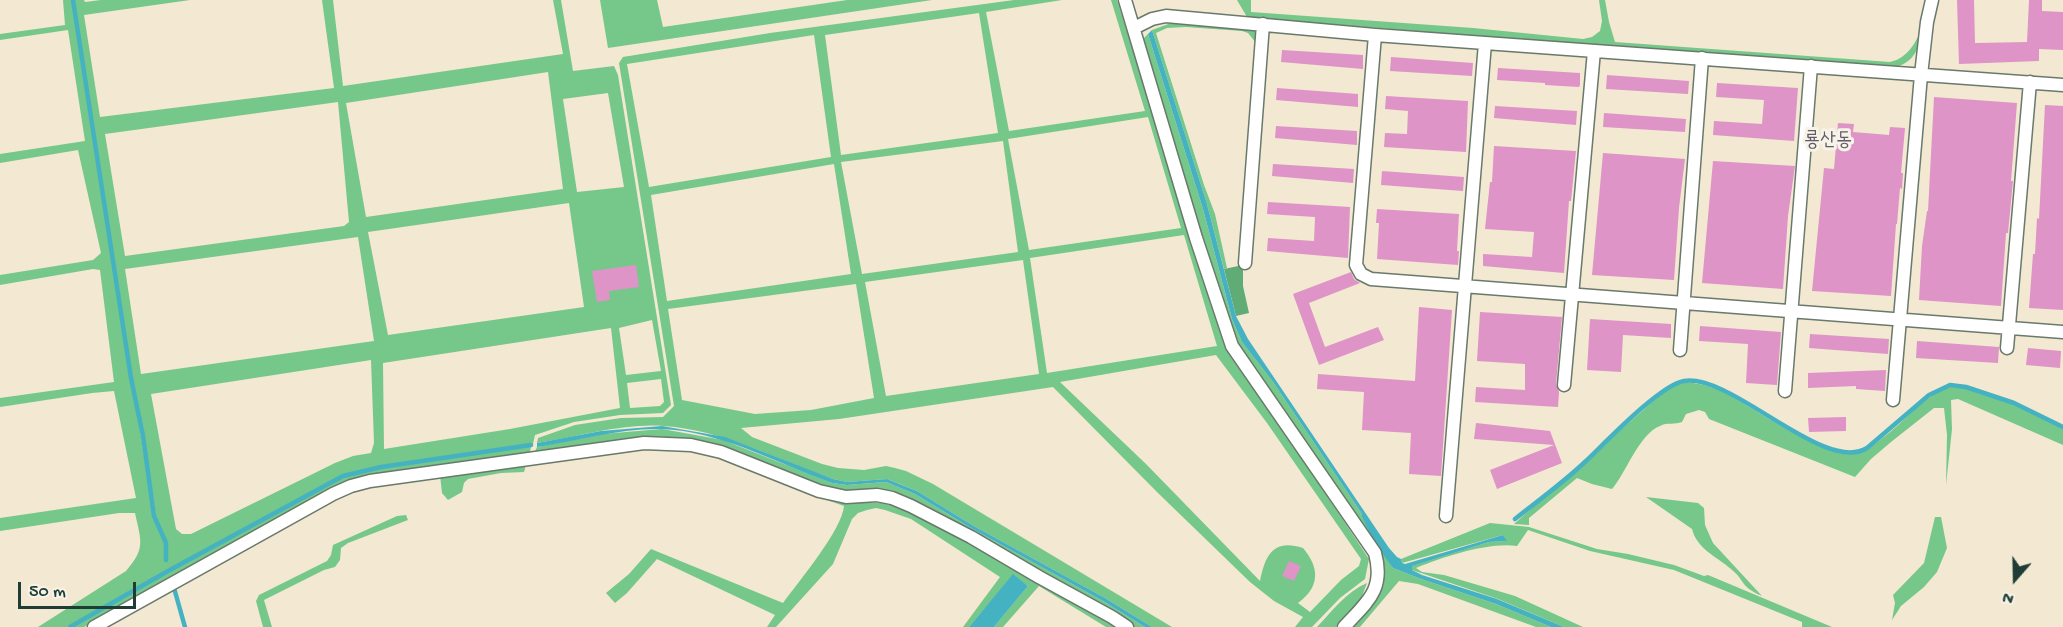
<!DOCTYPE html>
<meta charset="utf-8">
<style>
body{margin:0}
#map{position:relative;width:2063px;height:627px;overflow:hidden;background:#f3e8d2;font-family:"Gochi Hand",sans-serif}
canvas{display:block}
.north{position:absolute;left:1985px;top:549px;width:60px;height:60px;-webkit-text-stroke:4px #f7f3e8;paint-order:stroke;rotate:200deg;font-size:16px;font-weight:700;line-height:24px;text-align:center;color:#1f3d34}
.north::after{content:'';display:block;margin:auto;width:21px;height:27px;background:#1f3d34;clip-path:polygon(50% 0,100% 100%,50% 72%,0 100%)}
.scale{position:absolute;left:18px;top:582px;width:118px;height:27px;box-sizing:border-box;border:3px solid #1f3d34;border-top:0;padding-left:8px;font-size:18px;line-height:21px;white-space:nowrap;color:#1f3d34;-webkit-text-stroke:4px #f7f3e8;paint-order:stroke}
</style>
<div id="map">
<canvas width="2063" height="627"></canvas>
<div class="north">N</div>
<div class="scale">50 m</div>
</div>
<script>
const g = document.querySelector('canvas').getContext('2d');
g.lineJoin = 'round';
function fillPath(path, color) {
  g.fillStyle = color;
  g.fill(path, 'evenodd');
}
function strokePath(path, color, width, dash) {
  g.strokeStyle = color;
  g.lineWidth = width;
  g.lineCap = dash ? 'butt' : 'round';
  g.setLineDash(dash || []);
  g.stroke(path);
}
function write(font, color, halo, rows, align = 'center') {
  g.font = font + ' "Gochi Hand","Poor Story",sans-serif';
  g.lineWidth = 6;
  g.setLineDash([]);
  g.textBaseline = 'middle';
  g.strokeStyle = halo;
  g.fillStyle = color;
  for (const [text, x, y, turn = 0] of rows) {
    g.save();
    g.translate(x, y);
    g.rotate((+turn || 0) * Math.PI / 180);
    g.textAlign = isNaN(turn) ? turn : align;
    if (halo) g.strokeText(text, 0, 0);
    g.fillText(text, 0, 0);
    g.restore();
  }
}
const green = new Path2D(`
 M63 0H72L130 378 141 436 153 516 165 544V560H167V543L156 516 144 435 132 377 74 0H84L85 2 101 0H190L84 15 100 117 334 88 322 0H333L343 86 563 54 553 0H561L573 71 614 66 618 75 671 405 663 413 620 415 574 422 535 435 533 444 381 466 343 475 167 570 67 627H38L126 571C146 548 141 541 135 513H119L0 531V518L136 498 114 391 92 393 0 407V398L114 382 100 270 93 269 0 285V275L93 260 101 253 78 150 0 163V154L85 141 68 30 0 40V34L65 25ZM548 72 563 189 366 217 346 103ZM608 93 624 187 577 192 563 99ZM338 102 349 222 344 226 125 256 105 134ZM569 203 584 307 388 335 368 232ZM358 237 374 341 141 374 125 269ZM652 320 661 371 626 375 619 328ZM611 328 620 408 510 429 384 449 383 363ZM371 360 374 443 371 453 353 456 335 463 191 534H182L176 529 151 394ZM661 379 664 402 660 406 630 408 627 383Z
 M600 0H657L663 27 847 0H932L608 48Z
 M1014 0H1062L986 12 1009 131 1145 111 1111 0H1117L1225 342 1369 559 1365 579 1340 598 1312 627H1295L1303 617 1274 601 1250 582 1158 493 1053 387 839 419 741 428 752 437 822 464 838 468 864 470 886 466 895 468 906 471 933 484 1172 627H1152L1105 598 972 525 917 491 900 484 887 479 847 482 833 479C777 460 724 430 664 426 623 423 577 437 537 443L538 438 575 425 621 418 663 417 674 406 619 63 623 57 770 33ZM979 13 998 133 841 155 825 35ZM814 35 831 157 649 187 627 64ZM1148 117 1181 228 1029 250 1008 139ZM1003 141 1018 252 862 274 841 162ZM834 164 851 274 667 301 651 195ZM1184 235 1217 346 1047 373 1030 258ZM1023 260 1039 374 886 396 865 282ZM856 284 874 398 811 410 755 414 682 400 668 309ZM1216 355 1267 423 1361 559 1359 566 1341 580 1310 612 1298 603C1320 587 1320 568 1303 548 1273 538 1265 556 1260 581L1146 464 1060 382Z
 M1237 0H1251V12L1473 28 1583 39 1592 37 1600 31 1602 21 1599 0H1605L1609 22 1615 42 1890 62C1909 58 1916 41 1924 25 1920 44 1917 61 1896 67L1594 46 1247 17Z
 M1171 23 1255 29 1256 43 1248 33 1242 31 1186 27 1167 28 1156 33 1204 185 1215 214 1227 268 1224 269 1207 204 1152 30Z
 M1148 34 1203 209 1232 319 1242 342 1273 382 1362 514V517L1393 568 1421 579 1496 604 1551 627H1536L1418 584 1399 581 1360 627H1351C1366 608 1387 591 1384 566L1239 349 1216 282 1144 43V38Z
 M1685 382C1698 383 1709 386 1721 391 1753 406 1835 469 1868 449 1877 442 1887 435 1897 426 1912 413 1927 395 1947 388 1970 380 2041 416 2063 428V445L1958 399 1951 400 1952 429 1946 485 1947 435 1944 408H1934L1891 442 1871 459 1855 477 1709 419 1705 412 1699 410 1686 414 1682 422C1675 425 1667 422 1660 426 1639 434 1626 473 1612 489L1592 484 1577 478 1529 518V525L1514 524 1667 389Z
 M662 429 723 440 832 483 847 485 886 482 915 494 971 528 1103 601 1145 627H1134L1114 612 893 491H848L825 487 701 442 678 438 649 436 534 454 537 447 602 434Z
 M531 446 530 453 381 475 174 577 84 627H72L168 572 344 477 381 468Z
 M526 465 524 472 501 473 468 479 464 483 462 492 448 500 442 493 440 475Z
 M1646 497 1698 503 1704 508 1705 525 1713 543 1762 596C1739 586 1746 581 1731 569 1716 556 1697 549 1692 529Z
 M824 499 839 503H883L910 510 1116 627H1106L1039 586 1003 627H994L1028 586 1013 575 969 627H963L1000 577 911 519 885 510 876 508 867 510 858 513 852 519 833 564 776 627H767L775 615 657 559 627 593 615 603 606 593 629 574 651 549 783 603C799 581 842 530 844 506Z
 M406 515 408 520 348 543 341 548 340 560 335 567 324 570 264 600 272 627H263L256 601 259 595 327 561 331 555 333 545 397 516Z
 M1935 517H1941L1947 548 1937 572 1924 587 1901 606 1892 620 1895 603 1893 595 1924 563Z
 M1490 523 1529 527 1597 549 1628 554 1674 565 1704 576 1708 575 1832 627H1802V622L1674 570 1590 551 1528 530 1517 546C1488 542 1443 557 1416 568L1422 572 1444 575 1515 596 1583 627H1564L1498 599 1412 570 1411 566 1489 542 1506 541 1503 535 1402 563 1401 559Z
 M1367 583 1361 599 1336 627H1317C1332 611 1346 592 1367 583Z`);
const forest = new Path2D(`
 M1243 265V286L1249 313 1236 316 1224 269Z`);
const water = new Path2D(`
 M1152 30 1207 204 1236 316 1248 339 1389 548 1397 557 1401 559 1402 563 1405 564 1503 535 1507 541 1489 542 1412 566V570L1422 575 1497 599 1564 627H1551L1496 604 1421 579 1393 568 1374 542 1362 517V514L1273 382 1242 342 1232 319 1203 209 1148 34Z
 M662 426 725 437 833 479 847 482 887 479 917 491 972 525 1105 598 1152 627H1145L1103 601 971 528 915 494 886 482 847 485 832 483C776 463 721 431 661 429 619 428 578 441 537 447V443L601 431Z
 M1013 574 1028 586 994 627H969Z`);
const stream = new Path2D(`
 M73 0 131 378 143 436 154 516 166 543V560
 M1515 519C1539 500 1564 482 1586 461 1606 442 1660 385 1684 381 1731 373 1825 475 1867 448L1929 395 1950 385 1966 387 2014 403 2063 427
 M174 588 185 627
 M70 627 168 571 343 476 381 467 531 445`);
const building = new Path2D(`
 M1957 0H1974L1975 43 2027 42 2029 0H2042V11L2063 12V50L2039 49V61L1959 64Z
 M1282 50 1363 55V69L1281 62Z
 M1391 57 1473 63 1472 76 1390 71Z
 M1498 68 1580 73V85L1579 87 1545 85V83L1497 80Z
 M1607 75 1689 81 1688 94 1606 89Z
 M1717 83 1798 88 1794 141 1713 135 1714 121 1762 124 1764 100 1716 97Z
 M1277 88 1358 94V107L1276 100Z
 M1386 96 1468 101 1466 152 1384 147 1385 133 1407 134 1408 111 1385 109Z
 M1934 97 2017 103 2011 181H2013L2008 233H2006L2001 306 1919 300 1922 246 1927 211H1928Z
 M2045 105 2063 106V310L2029 308 2033 254H2035L2037 218 2039 219Z
 M1495 106 1577 111 1576 125 1494 118Z
 M1604 113 1686 119 1685 132 1603 127Z
 M1838 123 1854 124 1853 132 1889 135 1890 127 1905 128 1901 173H1903L1902 189 1900 188 1897 224H1896L1891 296 1812 291 1824 168 1834 169Z
 M1276 126 1357 131V145L1275 138Z
 M1494 146 1576 151 1571 201H1569L1564 273 1483 266V254L1532 257 1534 232 1485 229 1490 182H1492Z
 M1603 153 1685 159 1679 208 1674 280 1592 275Z
 M1713 161 1795 166 1788 216 1783 289 1702 283Z
 M1273 164 1354 169 1353 183 1272 176Z
 M1382 171 1464 177 1463 191 1381 185Z
 M1268 202 1350 207 1348 258 1267 251 1268 238 1314 241 1315 217 1267 214Z
 M1377 209 1459 214 1457 251H1459L1458 265 1377 259 1379 223H1376Z
 M636 265 639 287 609 291 610 300 597 302 592 271Z
 M1351 272 1354 279 1360 283 1309 303 1325 347 1378 327 1384 340 1319 365 1293 294Z
 M1419 307 1452 310 1441 476 1409 474 1411 433 1362 430 1364 392 1317 389 1318 374 1415 381Z
 M1480 312 1562 317 1556 384 1559 392 1558 407 1475 402 1476 387 1525 390V364L1477 361Z
 M1590 319 1671 324V338L1623 335 1621 372 1587 370Z
 M1700 326 1781 332 1777 385 1746 383 1748 344 1699 341Z
 M1810 334 1889 339 1888 354 1809 348Z
 M1917 341 1999 347 1998 363 1916 358Z
 M2028 348 2061 351 2060 368 2026 365Z
 M1886 370 1885 391 1856 389V386L1808 388V373Z
 M1846 417V431L1809 432 1808 418Z
 M1476 423 1550 431 1562 463 1497 489 1490 470 1554 445 1474 439Z
 M1289 561 1301 566 1294 581 1282 576Z`);
const minor = new Path2D(`
 M1125 0 1196 238 1232 346 1375 553C1385 590 1367 602 1344 627
 M1134 28 1152 19 1166 16 1375 35 2063 85
 M1375 35 1356 265 1361 274 1371 279 2063 332
 M1245 263 1263 24
 M2007 348 2030 82
 M1680 350 1702 58
 M1564 385 1594 51
 M1785 391 1811 66
 M1893 400 1921 75 1927 22 1932 0
 M1446 516 1485 43
 M94 627 333 494 351 486 370 481 644 443 691 445 721 452 819 491 846 497 877 495 892 498 911 506 971 537 1039 577 1112 617 1127 627`);
const quarterNames = [
 ["룡산동",1828,142]
];
fillPath(green, '#75c78a');
fillPath(forest, '#60ac76');
fillPath(water, '#45b2c1');
strokePath(stream, '#45b2c1', 4.5);
fillPath(building, '#de94c6');
strokePath(minor, '#69796b', 15);
strokePath(minor, '#fff', 12);
write('20px', '#625b67', '#f7f3e8', quarterNames);
</script>
